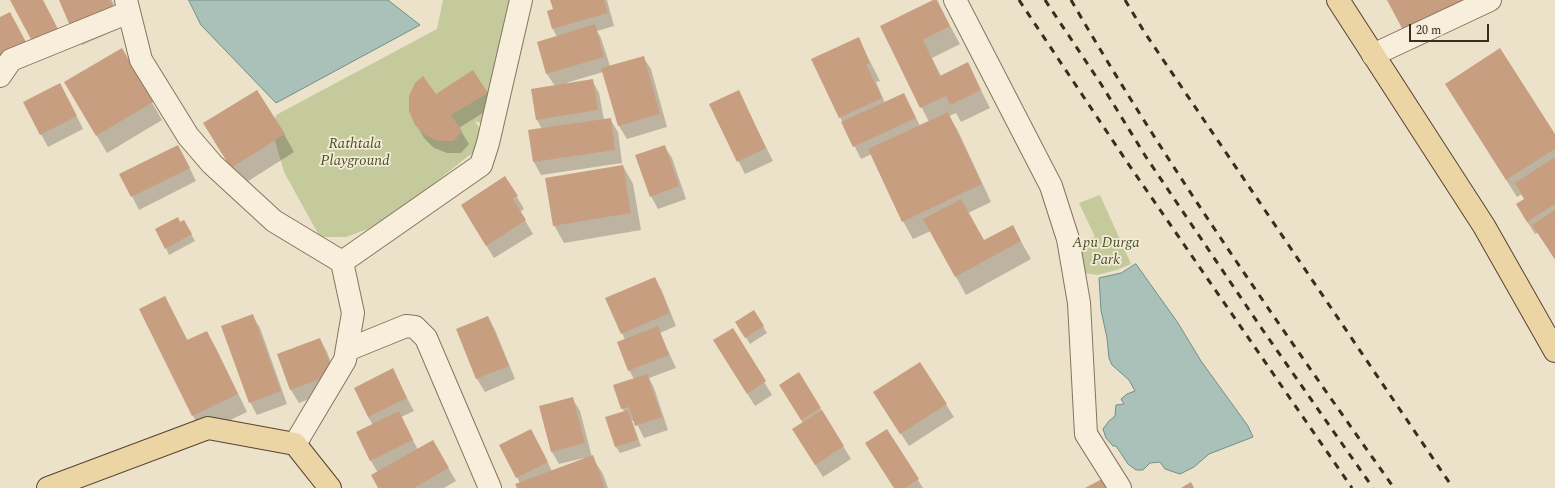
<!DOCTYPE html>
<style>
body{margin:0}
#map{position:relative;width:1555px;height:488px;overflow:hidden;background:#ece1c9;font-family:Spectral,serif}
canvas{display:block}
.scale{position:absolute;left:1409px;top:24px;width:80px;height:18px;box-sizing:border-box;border:2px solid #392d21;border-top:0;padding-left:5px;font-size:12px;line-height:14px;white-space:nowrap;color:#392d21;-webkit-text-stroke:3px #f4ecd8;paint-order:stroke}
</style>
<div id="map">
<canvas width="1555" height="488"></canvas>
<div class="scale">20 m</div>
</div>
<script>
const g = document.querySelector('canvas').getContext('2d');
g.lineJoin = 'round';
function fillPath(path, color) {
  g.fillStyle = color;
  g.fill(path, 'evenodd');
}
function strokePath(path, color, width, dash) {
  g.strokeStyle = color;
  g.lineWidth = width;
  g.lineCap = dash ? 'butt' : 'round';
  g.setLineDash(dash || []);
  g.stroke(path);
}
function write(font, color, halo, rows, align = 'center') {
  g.font = font + ' Spectral,serif';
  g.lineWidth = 3.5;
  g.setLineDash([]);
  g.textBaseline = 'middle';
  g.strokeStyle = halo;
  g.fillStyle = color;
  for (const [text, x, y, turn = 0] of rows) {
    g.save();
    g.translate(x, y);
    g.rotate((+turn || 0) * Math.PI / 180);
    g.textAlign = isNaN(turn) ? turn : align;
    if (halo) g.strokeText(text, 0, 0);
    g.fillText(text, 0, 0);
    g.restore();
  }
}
const green = new Path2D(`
 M443 0H521L489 126 475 121 488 143 467 157 410 203 368 229 346 237H320L284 172 272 131 276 115 437 29Z
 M1100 195 1131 264 1117 270 1097 275 1078 272V242L1095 237 1079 203Z`);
const water = new Path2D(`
 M189 0H388L420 25 276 103 201 25Z
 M1136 264 1178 323 1201 361 1248 426 1253 437 1209 454 1194 467 1180 474 1165 469 1160 462 1150 463 1143 470H1136L1128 464 1116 446H1113L1106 438 1103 429 1109 421 1115 416 1116 405 1124 404 1121 399 1127 394 1135 391 1129 380 1112 365 1109 358 1107 338 1101 310 1099 278 1121 273Z`);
const shadow = new Path2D(`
 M60 0H112L123 27 82 45 72 28Z
 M552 0H607L614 26 597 31 601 38 610 66 643 57 651 69 667 127 627 139 619 126 603 72 566 83V84L592 80 599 93 604 120 610 119 618 132 622 163 541 175 534 162 542 129 537 120 555 86 547 74 557 37 553 29 548 12 554 10Z
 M936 0 960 44 932 58 941 76 967 63 990 108 961 122 956 113 949 116 958 131 991 202 968 213 984 242 1012 226 1031 259 966 295 931 231 913 239 903 221 872 154 861 159 840 117 858 38 880 81 876 82 885 103 904 94 920 126 929 122 881 26Z
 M1388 0H1461L1471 20 1415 49Z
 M121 49 162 120 107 153 65 82Z
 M738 91 773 161 745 174 710 105Z
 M487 93 494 106 459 128 469 144 461 153H447L434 148 424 138 416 124 436 95Z
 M67 97 83 129 48 147 41 134Z
 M1457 102 1555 136V260L1538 233 1535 234 1524 217 1525 199 1522 194 1517 197Z
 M284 134 294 152 242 185 214 141Z
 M664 146 672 158 686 199 658 209 651 196Z
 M185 159 196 181 139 210 121 174Z
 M623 166 633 184 641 230 564 243 554 225Z
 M517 197 524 209 520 212 533 234 494 258 469 218Z
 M184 221 195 241 169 255 166 248 180 223Z
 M655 278 662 291 676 326 660 333 676 368 649 378 654 388 668 430 644 438 635 420 632 421 641 446 620 453 616 447 606 418 624 412 614 385 634 379 629 370 625 340 622 333Z
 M165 297 188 341 207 332 217 350 247 412 203 433 193 416 140 309Z
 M754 311 767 333 750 344 740 328Z
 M252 315 260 328 287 404 257 415 250 402Z
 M488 317 495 330 515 379 485 392 477 379 457 329Z
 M732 329 772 395 755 406 722 353Z
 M320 339 327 352 340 387 299 403 291 390 278 354Z
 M919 363 954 417 909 446 882 405Z
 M392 370 414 411 401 417 418 450 433 442 456 481 444 488H380L378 473 371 461 373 425 368 417Z
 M572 398 580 411 592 457 603 474 608 488H518L520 483 501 445 538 443 552 471 584 460V458L559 464 552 452Z
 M788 398 820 408 851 459 823 477 801 442 803 423Z
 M886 430 918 480 923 488H894L874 456Z`);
const building = new Path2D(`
 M10 0H43L58 29 33 43Z
 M59 0H110L114 9 71 28Z
 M550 0H604L608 13 552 29 547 11 553 9Z
 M933 0H937L950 26 923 40 940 76 968 62 981 90 950 105 946 96 920 108 880 26Z
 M1387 0H1461L1462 2 1404 32Z
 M10 12 27 44 0 58V17Z
 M595 24 604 57 546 74 537 42Z
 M859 37 870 63 866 64 882 98 839 118 811 59Z
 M122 48 153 102 96 136 64 82Z
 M1500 48 1555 134V149L1506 180 1445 84Z
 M644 56 660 114 618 126 601 68Z
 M473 70 488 93 451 115 462 131 454 141H439L425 135 415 125 409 111V96L415 83 423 76 436 94Z
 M593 79 598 110 536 120 531 89Z
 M60 83 77 116 40 135 23 102Z
 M257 90 285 134 231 168 203 123Z
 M739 90 766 148 737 162 709 104Z
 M904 93 916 118 853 147 841 122Z
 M948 112 982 184 902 222 868 149Z
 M611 118 615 150 533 162 528 130Z
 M178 145 190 168 131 197 119 174Z
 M665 145 679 186 650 197 635 155Z
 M1555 157V204L1527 222 1516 204 1524 199 1515 183Z
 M623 165 631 213 553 226 545 178Z
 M505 176 518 196 513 199 526 220 486 246 461 205Z
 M961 199 984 240 1013 225 1021 241 955 277 923 219Z
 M1555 210V259L1532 225Z
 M178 217 180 222 184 220 192 234 165 249 155 229Z
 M655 277 670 313 621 334 605 298Z
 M165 296 187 340 207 331 238 394 192 416 139 309Z
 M754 310 764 326 745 338 735 322Z
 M253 314 281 391 249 403 221 326Z
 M488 316 509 366 476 379 456 329Z
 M658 326 669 355 628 371 617 342Z
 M733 328 766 381 747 394 713 340Z
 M320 338 334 374 290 390 277 354Z
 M920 362 947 404 900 434 873 392Z
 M393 368 407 398 368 417 354 388Z
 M799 372 821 408 801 420 779 385Z
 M647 374 662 417 635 426 629 407 621 409 613 385Z
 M573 397 585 443 551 452 539 406Z
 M628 410 638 440 615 447 605 417Z
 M822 410 844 446 815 465 792 429Z
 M399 411 413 440 370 461 356 432Z
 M531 429 548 462 516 478 499 445Z
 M887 429 919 479 905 488H894L865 443Z
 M433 440 449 468 414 488H378L371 475Z
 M593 455 605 488H517L515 484Z
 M1102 479 1106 488H1085Z
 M1191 482 1194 488H1181Z`);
const minor = new Path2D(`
 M126 0 141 60 188 136 212 164 274 221 342 262
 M955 0 1051 186 1068 239 1079 303 1086 434 1120 488
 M1373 55 1490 0
 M0 76 11 60 129 12
 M347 350 406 326 415 327 426 338 490 488
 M295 444 345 360 353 313 342 262 481 165 488 143 521 0`);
const primary = new Path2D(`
 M1338 0 1484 226 1555 351
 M48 488 208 428 295 444 330 488`);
const rail = new Path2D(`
 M1019 0 1127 162 1352 488
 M1045 0 1101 84 1146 157 1262 329 1373 488
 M1071 0C1169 169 1281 328 1394 488
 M1125 0 1145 33 1453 488`);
const parkNames = [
 ["Rathtala",355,145],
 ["Playground",355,162],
 ["Apu Durga",1106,244],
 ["Park",1106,261]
];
fillPath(green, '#c5ca9d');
fillPath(water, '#aac1ba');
strokePath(water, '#708f87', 1);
fillPath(shadow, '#0003');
fillPath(building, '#c89e81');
strokePath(minor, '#88745f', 24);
strokePath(primary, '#564332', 24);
strokePath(minor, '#f7efdc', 22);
strokePath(primary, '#ecd5a4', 22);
strokePath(rail, '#392d21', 3, [7, 7]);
write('italic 15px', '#4a5429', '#f4ecd8', parkNames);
</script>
